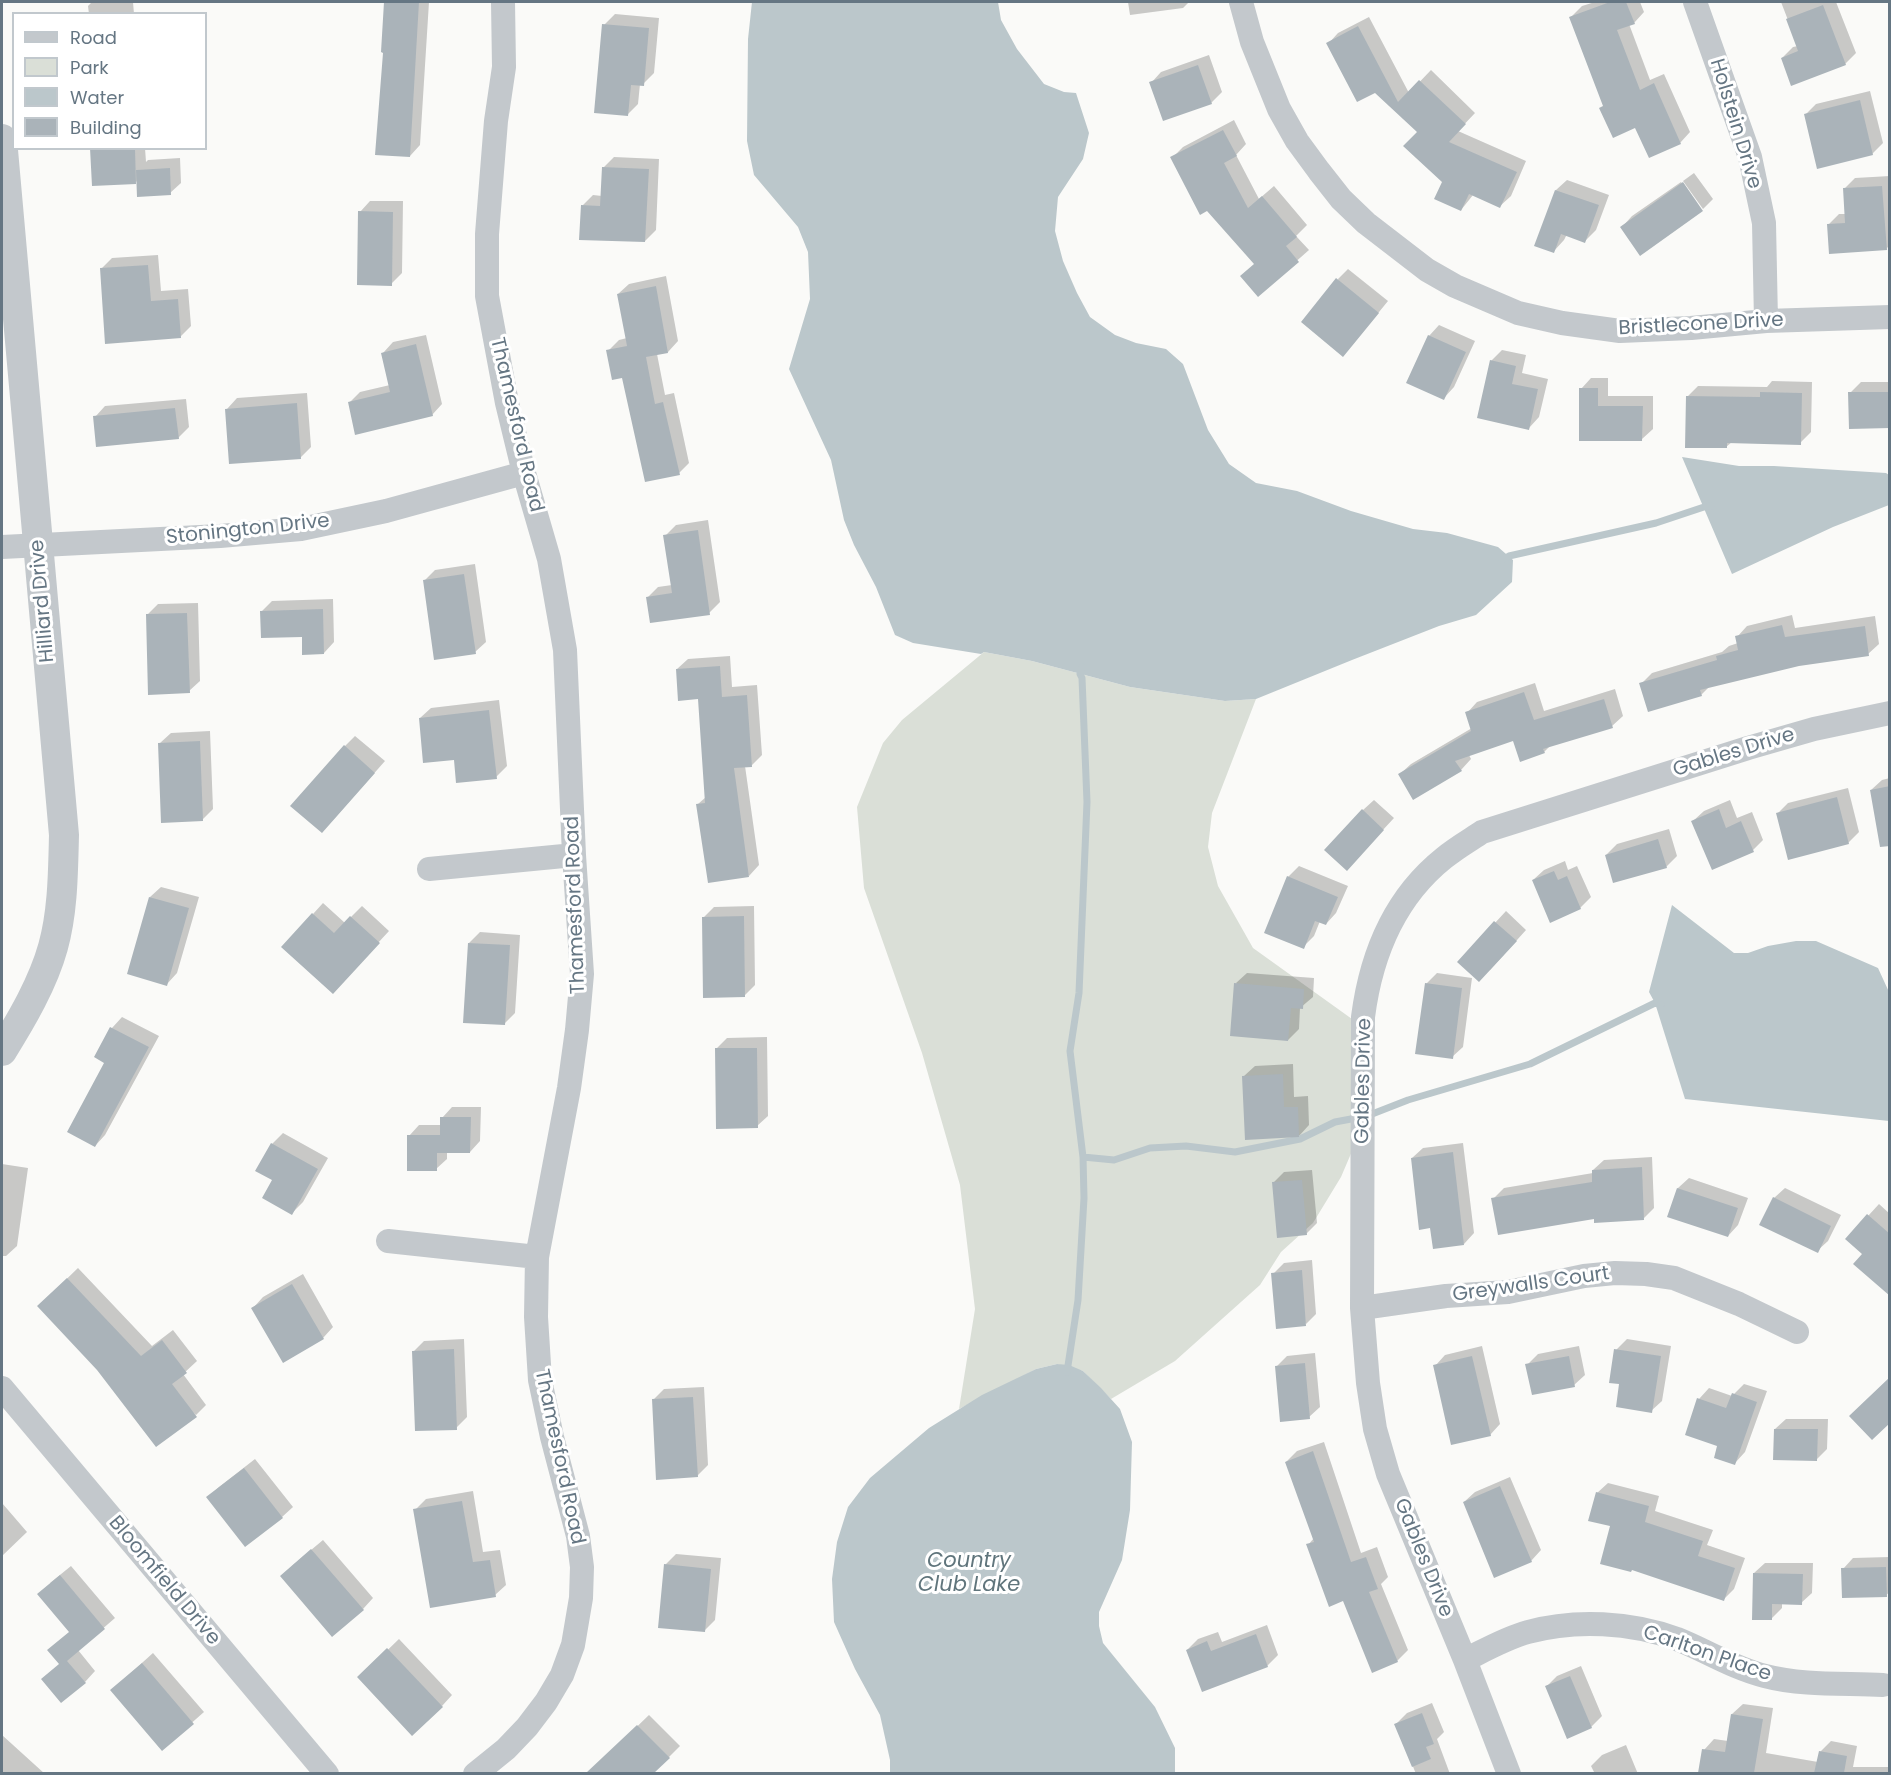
<!DOCTYPE html>
<style>
body{margin:0}
#map{position:relative;width:1891px;height:1775px;overflow:hidden;background:#fafaf8;font-family:Poppins,sans-serif}
canvas{display:block}
.frame{position:absolute;inset:0;border:3px solid #657683;pointer-events:none}
.legend{position:absolute;left:12px;top:12px;width:195px;height:138px;box-sizing:border-box;background:#fff;border:2px solid #c1c8cd;margin:0;padding:8px 10px;list-style:none;font-size:18px;color:#657683}
.legend li{display:flex;align-items:center;gap:12px;height:30px}
.legend b{width:30px;border:2px solid #c1c8cd}
</style>
<div id="map">
<canvas width="1891" height="1775"></canvas>
<div class="frame"></div>
<ul class="legend">
<li><b style="height:8px;background:#c3c8cc"></b>Road</li>
<li><b style="height:16px;background:#dadfd7"></b>Park</li>
<li><b style="height:16px;background:#bbc7cb"></b>Water</li>
<li><b style="height:16px;background:#aab3b9"></b>Building</li>
</ul>
</div>
<script>
const g = document.querySelector('canvas').getContext('2d');
g.lineJoin = 'round';
function fillPath(path, color) {
  g.fillStyle = color;
  g.fill(path, 'evenodd');
}
function strokePath(path, color, width, dash) {
  g.strokeStyle = color;
  g.lineWidth = width;
  g.lineCap = dash ? 'butt' : 'round';
  g.setLineDash(dash || []);
  g.stroke(path);
}
function write(font, color, halo, rows, align = 'center') {
  g.font = font + ' Poppins,sans-serif';
  g.lineWidth = 6;
  g.setLineDash([]);
  g.textBaseline = 'middle';
  g.strokeStyle = halo;
  g.fillStyle = color;
  for (const [text, x, y, turn = 0] of rows) {
    g.save();
    g.translate(x, y);
    g.rotate((+turn || 0) * Math.PI / 180);
    g.textAlign = isNaN(turn) ? turn : align;
    if (halo) g.strokeText(text, 0, 0);
    g.fillText(text, 0, 0);
    g.restore();
  }
}
const green = new Path2D(`
 M984 652 1032 661 1130 687 1225 701 1256 699 1212 813 1208 847 1218 886 1253 948 1352 1019 1367 1116 1341 1177 1313 1223 1281 1252 1260 1285 1175 1361 1111 1399 1083 1371 1057 1364 1036 1369 959 1409 975 1309 960 1185 922 1053 864 888 857 807 883 743 902 720Z`);
const water = new Path2D(`
 M752 2H998L1001 20 1017 49 1044 84 1064 92 1076 93 1089 133 1083 159 1058 197 1055 231 1063 261 1077 293 1090 317 1115 335 1136 343 1166 349 1183 364 1208 430 1229 464 1256 483 1297 491 1351 511 1413 529 1447 533 1498 547 1513 560 1512 582 1476 615 1439 626 1352 660 1256 699 1225 701 1130 687 1032 661 984 652 981 654 913 643 895 635 876 587 854 545 844 520 831 460 789 369 810 299 808 252 798 227 754 175 747 141 748 39Z
 M1682 457 1739 466H1774L1886 473 1889 475V505L1833 527 1732 574Z
 M1672 905 1734 953H1748L1768 946 1796 941H1816L1878 968 1889 992V1121L1685 1099 1655 1003 1649 992Z
 M1057 1364 1069 1365 1083 1371 1101 1388 1120 1409 1132 1442 1130 1510 1122 1560 1099 1612V1626L1103 1643 1155 1707 1175 1748V1773H890V1760L880 1715 855 1669 834 1622 832 1579 837 1542 848 1507 870 1478 929 1428 982 1395 1036 1369Z`);
const shadow = new Path2D(`
 M92 2H133L134 14H89L88 6Z
 M386 2H429L420 145 410 156 384 51H382Z
 M1128 2H1189L1183 8 1130 15Z
 M1595 2H1640L1644 12 1634 23 1629 24 1650 80 1664 74 1690 132 1680 143 1636 126 1571 17 1582 6Z
 M1781 2H1836L1856 53 1845 64 1782 58 1793 47 1798 46Z
 M615 14 659 18 654 73 643 84H640L638 104 628 114 604 25Z
 M1369 17 1409 93 1431 70 1475 113 1458 131 1526 161 1511 196 1500 206 1473 195 1461 210 1443 182 1419 132 1328 44 1338 33Z
 M1209 55 1222 92 1211 103 1151 83 1161 72Z
 M1870 91 1883 143 1872 154 1806 114 1816 104Z
 M1234 120 1246 144 1236 155 1259 199 1274 186 1307 225 1296 236 1309 250 1258 295 1255 263 1172 158 1183 147Z
 M91 148H145L146 162 148 160 180 158 181 183 170 193 138 180 136 182Z
 M614 157 659 159 656 230 645 241 582 206 593 195 602 196 603 168Z
 M1694 173 1713 199 1703 209 1683 181Z
 M1890 176V245L1886 249 1828 225 1839 214H1846L1844 189 1855 178Z
 M1567 180 1609 195 1596 230 1585 241 1567 234 1564 240 1554 251 1556 190Z
 M1681 182 1701 210 1622 227 1632 216Z
 M370 201H403L402 273 391 284 360 212Z
 M158 255 161 291 188 289 191 326 180 337 101 269 112 258Z
 M1348 269 1388 301 1353 344 1338 279Z
 M666 276 678 341 668 352 657 354 665 395 674 393 689 463 679 473 608 351 619 340 627 338 618 294 629 284Z
 M1439 325 1475 341 1454 387 1444 398 1429 336Z
 M426 335 442 404 432 415 349 403 360 392 390 385 383 353 393 342Z
 M1502 350 1526 355 1522 373 1548 379 1539 417 1529 428 1491 361Z
 M1591 378H1608V396H1653V429L1642 439H1580L1581 389Z
 M1772 381 1812 382 1811 432 1800 443 1732 442 1726 447 1688 396 1698 386 1767 387Z
 M1861 382H1890V427L1850 393Z
 M307 393 311 447 300 458 227 409 237 398Z
 M186 399 189 427 178 438 95 417 105 406Z
 M708 520 720 602 709 613 648 597 658 587 672 585 665 536 676 525Z
 M475 564 486 642 475 652 424 581 435 570Z
 M333 599 334 642 324 653 303 635 262 611 272 601Z
 M198 603 200 681 189 691 147 615 158 604Z
 M1792 615 1795 628 1875 616 1879 644 1868 654 1799 664 1710 686 1701 695 1641 684 1652 673 1722 652 1729 646 1738 643 1737 637 1747 626Z
 M730 656 732 687 757 685 762 755 751 766H745L759 865 749 876 698 804 706 797 699 698 677 669 688 659Z
 M1535 683 1544 711 1615 689 1623 716 1612 726 1551 745 1544 752 1514 739 1469 755 1471 759 1461 770 1400 774 1411 764 1472 728 1467 713 1477 702Z
 M499 700 507 766 496 777 455 758 420 718 431 708Z
 M210 731 213 809 202 820 160 743 171 733Z
 M355 736 385 761 332 821 345 746Z
 M1890 778V815L1871 790 1882 780Z
 M1848 788 1859 832 1848 843 1777 814 1788 803Z
 M1374 800 1394 818 1357 858 1363 810Z
 M1730 800 1737 818 1752 812 1763 840 1753 850 1693 821 1704 811Z
 M1669 829 1677 856 1666 867 1606 855 1617 844Z
 M1565 861 1568 870 1577 866 1591 897 1580 908 1533 880 1544 870Z
 M1299 866 1348 886 1336 913 1326 924 1320 921 1314 936 1303 947 1288 877Z
 M161 887 199 897 177 973 167 984 150 897Z
 M323 903 345 923 362 906 389 931 343 981 313 914Z
 M754 906 755 985 745 995 703 918 714 907Z
 M1506 911 1526 930 1490 970 1459 962Z
 M480 932 520 935 515 1013 504 1024 469 943Z
 M1247 973 1314 978 1313 997 1300 1008 1299 1029 1288 1040 1236 983Z
 M1437 973 1472 978 1463 1047 1452 1057 1426 984Z
 M122 1017 159 1036 105 1135 95 1146 106 1063 96 1057 112 1028Z
 M767 1037 768 1116 757 1126 716 1049 727 1038Z
 M1293 1064 1294 1097 1308 1096 1309 1125 1299 1136 1244 1076 1255 1066Z
 M452 1107H481L480 1141 470 1152H447V1159L436 1169 409 1136 419 1125H442V1118Z
 M283 1133 328 1158 303 1202 292 1213 274 1179 272 1144Z
 M1463 1143 1474 1233 1464 1244 1431 1227 1412 1158 1423 1148Z
 M1652 1157 1654 1208 1644 1218 1595 1217 1493 1199 1504 1188 1593 1173V1170L1604 1160Z
 M2 1164 28 1168 17 1246 6 1256H2Z
 M1312 1170 1317 1223 1306 1234 1273 1183 1284 1172Z
 M1689 1178 1748 1198 1738 1225 1728 1236 1669 1216 1678 1188Z
 M1785 1188 1841 1215 1828 1241 1817 1251 1774 1198Z
 M1879 1204 1890 1214V1280L1847 1239Z
 M1312 1260 1316 1314 1306 1324 1273 1274 1284 1263Z
 M78 1268 152 1346 173 1330 197 1361 183 1374 206 1405 196 1415 49 1296Z
 M303 1274 333 1327 323 1338 253 1308 263 1297Z
 M464 1339 467 1417 456 1428 414 1351 424 1341Z
 M1627 1339 1671 1346 1662 1401 1651 1411 1621 1383 1616 1350Z
 M1482 1346 1500 1424 1490 1435 1435 1366 1445 1355Z
 M1579 1346 1585 1375 1574 1385 1527 1365 1538 1354Z
 M1315 1353 1320 1407 1309 1417 1276 1367 1287 1356Z
 M1744 1384 1767 1391 1745 1452 1735 1463 1719 1445 1699 1399 1709 1388 1732 1396Z
 M704 1387 708 1465 697 1476 653 1400 664 1389Z
 M1786 1419H1828L1827 1449 1817 1459 1775 1429Z
 M1324 1442 1361 1553 1377 1547 1388 1577 1381 1584 1408 1650 1397 1661 1344 1600 1308 1545 1314 1538 1286 1462 1297 1451Z
 M255 1459 293 1507 282 1517 208 1497 219 1487Z
 M1510 1477 1541 1550 1531 1561 1464 1502 1475 1492Z
 M1608 1483 1659 1496 1655 1511 1713 1530 1707 1545 1745 1558 1734 1589 1724 1599 1612 1525 1597 1493Z
 M473 1491 483 1552 500 1550 506 1585 495 1595 415 1510 426 1499Z
 M2 1503 27 1532 2 1556Z
 M323 1540 373 1598 363 1609 292 1566Z
 M676 1554 721 1558 715 1620 705 1630 665 1565Z
 M1890 1557V1592L1886 1595 1843 1569 1853 1558Z
 M1765 1563H1813L1812 1593 1801 1603H1782V1608L1771 1619 1754 1573Z
 M71 1566 115 1618 78 1650 95 1671 85 1682 60 1664 70 1631 50 1583Z
 M1267 1625 1278 1655 1267 1666 1187 1650 1198 1639 1218 1632 1222 1642Z
 M399 1639 452 1695 442 1706 370 1667Z
 M153 1653 204 1712 162 1749 123 1680Z
 M1581 1666 1602 1716 1591 1727 1546 1687 1557 1676Z
 M1432 1703 1444 1732 1437 1739 1450 1774H1416L1396 1724 1407 1713Z
 M1743 1704 1773 1708 1766 1753 1818 1762 1820 1752 1831 1741 1857 1746 1853 1767H1890V1774H1700L1704 1750 1714 1739 1728 1741 1732 1714Z
 M649 1715 680 1746 652 1774H598L593 1769Z
 M2 1735 45 1774H2Z
 M1626 1745 1638 1774H1595L1591 1766 1602 1755Z`);
const stream = new Path2D(`
 M1502 560 1509 556 1656 523 1704 507 1711 506
 M1083 1157 1114 1160 1150 1148 1186 1146 1235 1152 1300 1139 1335 1122 1367 1116 1408 1100 1530 1064 1655 1003 1661 1005
 M1067 1372 1078 1300 1084 1198 1083 1157 1070 1051 1079 993 1087 802 1082 678 1080 674 1082 667`);
const building = new Path2D(`
 M384 2H419L410 157 375 155 383 53 381 52Z
 M1610 2H1626L1635 24 1617 30 1640 90 1654 83 1681 144 1649 158 1635 128 1613 138 1599 108 1603 106 1569 17Z
 M1823 5 1846 65 1791 86 1781 58 1798 51 1786 19Z
 M602 24 649 28 644 86 631 85 628 116 594 113Z
 M1358 26 1398 102 1419 80 1466 124 1449 142 1517 172 1500 208 1469 194 1461 211 1434 199 1442 182 1403 146 1417 132 1375 93 1357 102 1326 43Z
 M1198 65 1212 104 1163 121 1149 82Z
 M1860 100 1873 155 1817 169 1804 114Z
 M1223 130 1237 156 1224 163 1248 208 1262 196 1297 237 1286 246 1299 262 1258 297 1240 276 1254 264 1207 211 1200 215 1170 157Z
 M90 148H135L136 184 92 186Z
 M602 167 649 169 645 242 579 240 581 205 600 206Z
 M170 168 171 195 137 197 136 170Z
 M1683 182 1703 211 1640 256 1620 227Z
 M1882 186 1887 250 1829 254 1827 224 1845 223 1843 188Z
 M1555 190 1599 205 1585 243 1561 234 1554 253 1534 246Z
 M358 211 393 212 392 286 357 285Z
 M148 265 151 301 178 299 181 338 105 344 100 268Z
 M1336 278 1379 313 1343 357 1301 322Z
 M656 286 668 353 646 357 655 404 663 402 680 475 645 482 622 378 612 380 606 350 627 346 617 294Z
 M1428 335 1466 352 1444 400 1406 383Z
 M416 344 433 416 355 435 348 402 390 392 381 353Z
 M1490 360 1516 366 1512 384 1538 389 1529 430 1477 418Z
 M1579 388H1598V406H1643L1642 441H1579Z
 M1760 392 1802 393 1801 445 1727 443V448H1685L1686 396 1760 397Z
 M1848 392H1890V428L1849 429Z
 M297 403 301 459 229 464 225 409Z
 M175 408 179 439 96 447 93 416Z
 M698 530 710 615 650 623 646 597 672 593 663 535Z
 M464 574 476 654 434 660 423 580Z
 M323 609 324 654 302 655V637L261 638 260 611Z
 M187 613 190 693 148 695 146 614Z
 M1782 625 1785 637 1865 626 1869 656 1799 666 1700 690 1702 696 1648 712 1639 683 1717 660 1716 656 1738 650 1735 636Z
 M720 666 722 697 747 695 752 767 734 768 749 877 708 883 696 804 705 803 698 699 678 701 676 669Z
 M1524 692 1534 720 1604 699 1613 728 1543 749 1545 753 1520 762 1513 741 1455 761 1462 771 1413 800 1398 774 1471 731 1465 712Z
 M489 710 497 779 456 783 454 760 423 763 419 718Z
 M200 741 203 821 161 823 158 743Z
 M344 745 375 773 322 833 290 806Z
 M1890 786V846L1880 847 1870 790Z
 M1837 797 1849 844 1788 860 1776 813Z
 M1362 809 1384 830 1347 871 1324 850Z
 M1719 809 1726 828 1741 821 1754 852 1712 870 1691 821Z
 M1658 839 1667 868 1613 883 1605 855Z
 M1554 871 1558 880 1567 876 1581 909 1550 923 1532 880Z
 M1287 876 1338 897 1326 925 1315 921 1304 949 1264 933Z
 M149 897 189 908 167 986 127 974Z
 M312 913 334 933 350 916 380 943 333 994 281 947Z
 M744 916 745 997 703 998 702 917Z
 M1494 921 1517 941 1479 982 1457 962Z
 M468 943 510 945 505 1025 463 1023Z
 M1234 983 1304 989 1303 1009 1291 1008 1288 1041 1230 1036Z
 M1425 983 1462 988 1453 1059 1415 1054Z
 M110 1027 149 1047 95 1147 67 1132 104 1063 94 1057Z
 M715 1048H757L758 1128 716 1129Z
 M1283 1074 1284 1107H1298L1299 1137 1245 1140 1242 1076Z
 M440 1117H471L470 1153H437V1171H407V1135H440Z
 M271 1143 318 1169 292 1215 262 1198 272 1180 255 1171Z
 M1453 1152 1464 1245 1433 1249 1430 1228 1419 1230 1411 1158Z
 M1642 1167 1644 1220 1594 1223V1219L1498 1235 1491 1198 1592 1182V1170Z
 M1302 1180 1307 1235 1277 1238 1272 1182Z
 M1677 1188 1738 1208 1728 1237 1667 1217Z
 M1773 1197 1831 1226 1818 1253 1759 1225Z
 M1867 1214 1890 1234V1296L1853 1264 1862 1254 1845 1239Z
 M1302 1270 1306 1326 1276 1329 1271 1273Z
 M67 1278 141 1356 162 1340 187 1373 172 1384 197 1417 156 1447 97 1370 37 1306Z
 M292 1284 324 1339 283 1363 251 1308Z
 M454 1349 457 1430 415 1431 412 1351Z
 M1614 1349 1661 1356 1652 1413 1616 1407 1619 1384 1609 1383Z
 M1472 1356 1491 1436 1451 1445 1433 1365Z
 M1569 1356 1575 1387 1532 1395 1525 1364Z
 M1305 1363 1310 1419 1280 1422 1275 1366Z
 M1890 1377V1423L1872 1440 1849 1416Z
 M1732 1393 1757 1402 1735 1465 1714 1458 1717 1446 1685 1435 1697 1398 1726 1408Z
 M693 1397 698 1477 656 1480 652 1399Z
 M1774 1429H1818L1817 1461 1773 1460Z
 M1313 1451 1351 1562 1366 1557 1378 1589 1369 1592 1398 1662 1372 1673 1343 1601 1329 1607 1306 1544 1314 1542 1285 1462Z
 M244 1468 283 1518 245 1547 206 1497Z
 M1500 1486 1532 1562 1494 1578 1463 1502Z
 M1596 1492 1649 1506 1645 1522 1703 1541 1698 1556 1735 1568 1724 1601 1632 1570 1631 1572 1600 1564 1610 1526 1588 1521Z
 M462 1501 473 1562 490 1560 496 1597 430 1608 413 1509Z
 M311 1549 364 1610 332 1637 280 1576Z
 M664 1564 711 1569 705 1632 658 1628Z
 M1886 1567 1887 1597 1842 1598 1841 1568Z
 M1753 1573 1803 1574 1802 1605 1772 1604V1620H1752Z
 M60 1575 105 1629 67 1661 86 1683 61 1703 41 1679 59 1664 47 1650 69 1632 37 1594Z
 M1256 1634 1268 1667 1202 1692 1186 1650 1207 1641 1211 1651Z
 M387 1648 443 1707 412 1736 357 1677Z
 M142 1663 194 1724 162 1751 110 1690Z
 M1570 1676 1592 1728 1567 1739 1545 1686Z
 M1422 1713 1434 1744 1426 1747 1431 1759 1412 1767 1394 1724Z
 M1731 1714 1763 1719 1754 1773H1698L1702 1749 1725 1752Z
 M637 1725 670 1758 654 1773H586Z
 M1819 1751 1847 1756 1844 1773H1814Z`);
const minor = new Path2D(`
 M1241 2 1252 42 1279 109 1297 141 1319 171 1341 199 1366 223 1427 270 1455 286 1518 313 1562 323 1620 331 1691 328 1766 321 1890 317
 M1695 2 1750 157 1764 223 1766 321
 M2 547 220 536 301 529 386 511 524 473
 M429 869 574 855
 M388 1241 537 1257
 M1362 1308 1446 1296 1508 1292 1584 1276 1615 1273 1646 1274 1674 1278 1739 1304 1797 1332
 M2 1388 327 1774
 M1465 1660C1485 1650 1506 1638 1528 1632 1575 1619 1631 1622 1677 1639 1707 1651 1733 1668 1765 1676 1803 1686 1845 1683 1883 1685
 M475 1774 506 1749 527 1727 546 1702 562 1675 573 1645 581 1598 582 1567 578 1536 552 1437 540 1380 536 1317 537 1257 569 1088 577 1030 582 974 574 855 565 650 549 559 524 473 507 403 487 296V234L496 121 504 67 503 2
 M1509 1774 1465 1660 1388 1474 1375 1429 1368 1383 1362 1308 1363 1017C1371 955 1394 898 1444 858 1456 848 1470 840 1482 832L1748 748 1814 729 1890 713`);
const tertiary = new Path2D(`
 M2 139 64 835C63 872 63 911 53 947 43 983 22 1019 2 1051`);
const streetNames = [
 ["Holstein Drive",1735,124,73],
 ["Bristlecone Drive",1701,325,-3],
 ["Thamesford Road",516,425,77],
 ["Stonington Drive",248,530,-6],
 ["Hilliard Drive",43,601,-95],
 ["Gables Drive",1734,753,-17],
 ["Thamesford Road",576,905,-92],
 ["Gables Drive",1364,1081,-89],
 ["Greywalls Court",1531,1285,-8],
 ["Thamesford Road",559,1457,78],
 ["Gables Drive",1423,1558,68],
 ["Bloomfield Drive",164,1581,50],
 ["Carlton Place",1707,1654,19]
];
const waterNames = [
 ["Country",969,1562],
 ["Club Lake",969,1586]
];
fillPath(green, '#dadfd7');
fillPath(water, '#bbc7cb');
fillPath(shadow, '#0003');
strokePath(stream, '#bbc7cb', 7);
fillPath(building, '#aab3b9');
strokePath(minor, '#c3c8cc', 24);
strokePath(tertiary, '#c3c8cc', 30);
write('20px', '#657683', '#fff', streetNames);
write('italic 21px', '#60757c', '#fff', waterNames);
</script>
